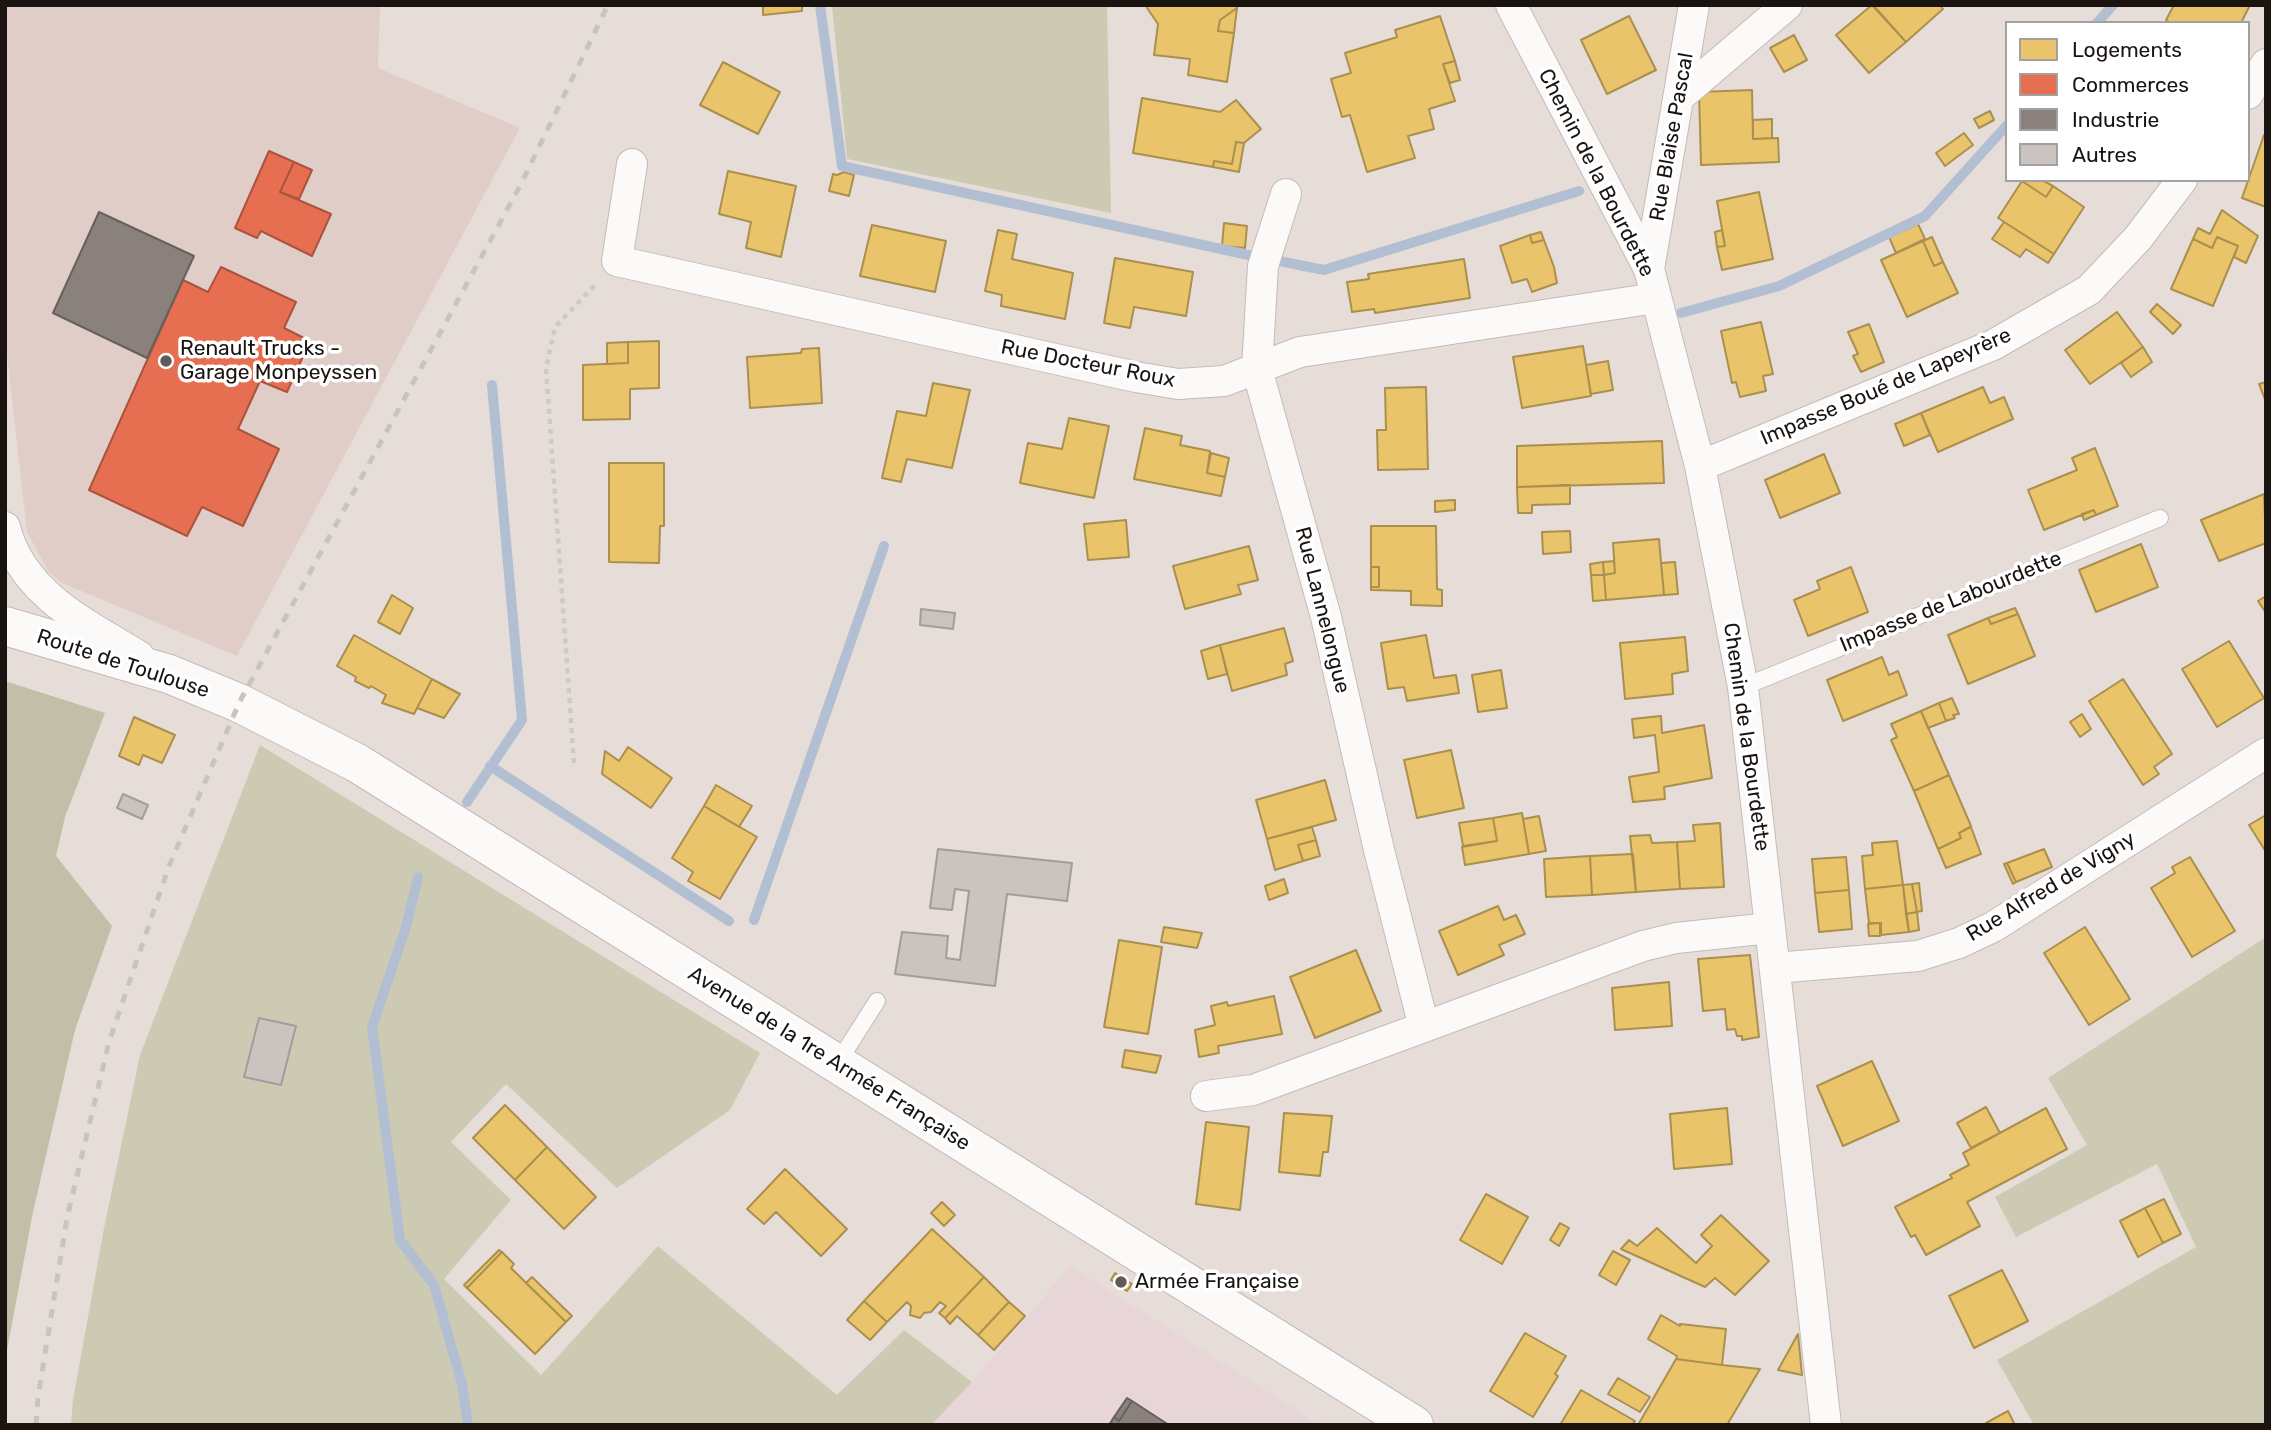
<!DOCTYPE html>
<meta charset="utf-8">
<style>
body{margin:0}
#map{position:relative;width:2271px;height:1430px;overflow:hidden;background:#e7ddd8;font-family:Rubik,sans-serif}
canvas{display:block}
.frame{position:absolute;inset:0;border:7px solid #1a1411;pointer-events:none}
.legend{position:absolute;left:2005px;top:21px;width:245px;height:161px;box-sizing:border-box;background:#fff;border:2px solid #a3a1a0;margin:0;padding:9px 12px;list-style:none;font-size:21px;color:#1a1411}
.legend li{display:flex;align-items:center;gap:14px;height:35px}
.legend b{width:35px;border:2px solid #a3a1a0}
</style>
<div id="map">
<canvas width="2271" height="1430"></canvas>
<div class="frame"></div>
<ul class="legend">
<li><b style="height:19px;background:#e9c46a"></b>Logements</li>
<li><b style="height:19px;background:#e76f51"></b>Commerces</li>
<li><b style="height:19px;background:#8a817c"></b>Industrie</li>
<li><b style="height:19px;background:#cac3bf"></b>Autres</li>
</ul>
</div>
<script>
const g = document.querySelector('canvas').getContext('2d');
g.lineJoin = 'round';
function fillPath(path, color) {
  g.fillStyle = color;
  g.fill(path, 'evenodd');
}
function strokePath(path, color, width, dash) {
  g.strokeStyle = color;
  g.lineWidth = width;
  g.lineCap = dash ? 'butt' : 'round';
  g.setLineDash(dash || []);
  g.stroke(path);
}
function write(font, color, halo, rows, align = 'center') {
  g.font = font + ' Rubik,sans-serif';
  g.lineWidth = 7;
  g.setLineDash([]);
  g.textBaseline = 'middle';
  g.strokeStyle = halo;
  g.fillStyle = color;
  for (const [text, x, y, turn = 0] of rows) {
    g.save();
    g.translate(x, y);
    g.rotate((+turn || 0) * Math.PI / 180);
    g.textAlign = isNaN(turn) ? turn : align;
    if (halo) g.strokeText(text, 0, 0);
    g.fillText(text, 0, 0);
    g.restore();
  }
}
const commercial = new Path2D(`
 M5 5H380L378 68 520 128 237 656 62 583 48 571 27 532 5 337Z`);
const industrial = new Path2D(`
 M1070 1266 1320 1425H931L972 1382Z`);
const green = new Path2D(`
 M832 5H1107L1111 213 847 159Z
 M260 745 760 1053 730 1110 617 1188 506 1084 451 1142 511 1200 444 1279 541 1375 658 1246 837 1395 904 1330 972 1382 931 1425H71L73 1400 104 1228 140 1055Z
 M2266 937V1425H2034L1997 1360 2196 1247 2157 1164 2016 1237 1995 1197 2087 1145 2048 1078Z`);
const forest = new Path2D(`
 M5 681 105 713 65 817 56 856 112 926 75 1030 33 1212 5 1361Z`);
const homes = new Path2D(`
 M763 5H802V11L763 15Z
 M1237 5V8L1220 20 1218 31 1234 33 1227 82 1188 75 1190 59 1154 55 1158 24 1145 5Z
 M1872 5 1906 42 1869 73 1836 35Z
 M1873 5H1940L1943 9 1906 42Z
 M2174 5H2250L2241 23H2171L2166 20Z
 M1237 8 1234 33 1218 31 1220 20Z
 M1440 16 1455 61 1443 64 1455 101 1429 109 1434 129 1408 136 1415 158 1367 172 1350 115 1342 117 1331 79 1351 73 1345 53 1397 37 1395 30Z
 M1629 16 1656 70 1607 94 1581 40Z
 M1794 35 1807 60 1784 72 1770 48Z
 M1455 61 1460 80 1450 83 1443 64Z
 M723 62 780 92 758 134 700 105Z
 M1752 90 1753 139 1778 138 1779 162 1701 165 1699 92Z
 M1142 98 1220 112 1236 100 1261 129 1244 143 1236 142 1232 164 1214 161 1213 167 1133 153Z
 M1990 111 1994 120 1979 128 1974 119Z
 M1772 119V138L1753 139V120Z
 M1964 133 1973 145 1945 166 1936 153Z
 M2264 135 2266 136V207L2242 198Z
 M1236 142 1244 143 1239 172 1213 167 1214 161 1232 164Z
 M728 171 796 186 781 257 746 248 751 222 719 214Z
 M844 172 854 175 849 196 829 191 833 174 837 175Z
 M2042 180 2053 186 2046 197 2022 181Z
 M2022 181 2046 197 2053 186 2084 207 2054 254 1998 218Z
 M1759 192 1773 259 1722 270 1717 247 1725 246 1717 201Z
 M2222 210 2258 236 2246 263 2234 257 2238 246 2217 237 2212 248 2193 239 2198 228 2210 234Z
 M2004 222 2054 254 2048 263 2026 249 2020 257 1992 239Z
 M1224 223 1247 226 1245 248 1222 246Z
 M1918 224 1925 239 1896 253 1889 237Z
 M872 225 946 241 935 292 860 276Z
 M998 230 1017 234 1012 259 1073 273 1065 319 1001 306 1002 295 985 291Z
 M1722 230 1725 246 1717 247 1715 232Z
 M1541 232 1544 240 1532 243 1530 235Z
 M1530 235 1532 243 1544 240 1554 267 1557 283 1532 292 1527 279 1512 283 1500 246Z
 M1932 237 1943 262 1934 266 1923 241Z
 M2217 237 2238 246 2213 306 2171 289 2193 239 2212 248Z
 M1923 241 1934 266 1943 262 1958 293 1907 317 1881 260Z
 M1115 258 1193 272 1186 316 1134 307 1130 328 1104 323Z
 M1464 259 1470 298 1375 313 1374 309 1352 312 1347 282 1369 279 1368 274Z
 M2157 304 2181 325 2173 334 2150 312Z
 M2117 312 2143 347 2090 384 2065 350Z
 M1761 322 1773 374 1763 376 1766 391 1740 397 1736 382 1732 383 1721 331Z
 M1869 324 1884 362 1861 372 1853 356 1858 354 1848 332Z
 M659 341V388L630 389V419L583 420V365L628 363V342Z
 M628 342V363L607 364V343Z
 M1583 346 1591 396 1522 408 1513 357Z
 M2143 347 2152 362 2131 377 2121 363Z
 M819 348 822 403 750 408 747 357 801 353 802 349Z
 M1608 361 1613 390 1591 394 1586 365Z
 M2266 382V402L2259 384Z
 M933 383 970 390 952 468 907 459 901 482 882 478 897 411 926 416Z
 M1426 387 1428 469 1378 470 1377 430H1386L1385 388Z
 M1983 387 1990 403 2004 397 2013 419 1938 452 1921 413Z
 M1921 413 1930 435 1904 446 1895 424Z
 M1069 418 1109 426 1094 498 1020 483 1028 443 1062 449Z
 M1145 428 1182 436 1180 445 1210 451 1207 473 1225 477 1221 496 1134 479Z
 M1662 441 1664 483 1517 487V446Z
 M2095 448 2118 506 2096 515 2094 510 2044 530 2028 490 2077 470 2072 458Z
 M1211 453 1229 458 1225 477 1207 473Z
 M1824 454 1840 493 1780 518 1765 480Z
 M609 463H664V526H660L659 563 609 562Z
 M1570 485V504L1532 505V513H1518L1517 487Z
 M2264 494 2266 543 2219 561 2201 520Z
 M1455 500V510L1435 512V501Z
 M2094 510 2096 515 2084 520 2082 514Z
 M1126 520 1129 557 1088 560 1084 524Z
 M1371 526H1436L1437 589 1442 590V606L1411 605V591L1371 590V587H1379V567H1371Z
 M1570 531 1571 552 1543 554 1542 532Z
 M1659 539 1664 595 1606 600 1604 575 1615 573 1613 543Z
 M2141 544 2158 587 2096 612 2079 570Z
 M1249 546 1258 580 1238 585 1241 594 1185 609 1173 566Z
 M1614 561 1615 573 1604 575 1603 562Z
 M1603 562 1604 575H1591L1590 564Z
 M1675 562 1678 594 1664 595 1661 563Z
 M1371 567H1379V587H1371Z
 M1851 567 1868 612 1808 636 1794 600 1820 589 1817 581Z
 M1591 575H1604L1606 600 1593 601Z
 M392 595 413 608 400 634 378 622Z
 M2266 596V613L2258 601Z
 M2015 608 2018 614 1991 624 1988 618Z
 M2018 614 2035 656 1968 684 1948 635 1988 618 1991 624Z
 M1284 628 1293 661 1285 664 1287 675 1232 691 1220 645Z
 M354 635 432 679 414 714 382 703 386 695 371 686 369 688 355 681 356 677 337 666Z
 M1426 635 1434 678 1456 675 1459 693 1407 701 1404 687 1388 689 1381 643Z
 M1685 637 1688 671 1672 674 1673 694 1625 699 1620 643Z
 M2229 641 2264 698 2217 727 2182 669Z
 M1220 645 1227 674 1208 679 1201 651Z
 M1882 657 1889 675 1898 671 1907 695 1843 721 1827 680Z
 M1501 670 1507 708 1478 712 1472 675Z
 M432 679 460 694 444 718 417 708Z
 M2123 679 2172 754 2154 767 2159 774 2143 785 2089 701Z
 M1952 698 1959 714 1953 715 1955 718 1946 721 1939 703Z
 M1939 703 1946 721 1928 728 1921 711Z
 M1921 711 1949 775 1914 791 1891 740 1897 737 1891 724Z
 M2082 714 2091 729 2080 737 2070 722Z
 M1661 716 1662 733 1704 725 1712 778 1664 787 1665 799 1633 802 1629 777 1659 772 1655 735 1634 738 1632 719Z
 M134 717 175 735 162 763 143 755 139 765 119 756Z
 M628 747 672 778 651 808 602 774 605 751 619 761Z
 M1451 750 1464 808 1417 818 1404 760Z
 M1949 775 1971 826 1959 833 1961 838 1938 849 1914 791Z
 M1325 780 1336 820 1267 839 1256 800Z
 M716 785 752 806 739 827 704 806Z
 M704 806 757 837 720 899 688 881 693 872 672 858Z
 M1522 813 1529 854 1465 865 1462 847 1497 841 1493 818Z
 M2266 815V852L2249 825Z
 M1539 816 1546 851 1529 854 1523 819Z
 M1493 818 1497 841 1463 846 1459 823Z
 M1720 823 1724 887 1680 889 1677 842 1695 841 1693 825Z
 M1312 827 1316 840 1298 845 1303 861 1275 870 1267 839Z
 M1971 827 1981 854 1946 868 1938 849 1961 838 1959 833Z
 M1650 835 1652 843 1677 842 1680 889 1636 892 1630 836Z
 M1316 840 1320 856 1303 861 1298 845Z
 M1897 841 1903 885 1865 889 1862 856 1873 855 1872 843Z
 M2044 849 2052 867 2016 882 2007 863Z
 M1633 854 1636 892 1592 895 1590 856Z
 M1590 856 1592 895 1546 897 1544 859Z
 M1846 857 1849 890 1815 893 1812 859Z
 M2190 857 2235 931 2192 957 2151 888 2175 873 2172 867Z
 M2007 863 2016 882 2013 884 2004 864Z
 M1284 879 1288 893 1269 900 1265 886Z
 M1919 883 1922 911 1917 912 1912 884Z
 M1912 884 1917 912 1906 914 1903 885Z
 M1903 885 1909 932 1881 935V923H1869L1865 889Z
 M1849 890 1852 929 1819 932 1815 893Z
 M1498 906 1504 920 1516 915 1525 934 1499 945 1504 955 1458 975 1439 931Z
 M1917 912 1919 930 1909 932 1906 914Z
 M1880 923V936H1869L1868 924Z
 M1164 927 1202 933 1197 948 1161 942Z
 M2085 927 2130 999 2089 1025 2044 953Z
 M1119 940 1162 947 1148 1034 1104 1027Z
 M1356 950 1381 1011 1315 1038 1290 977Z
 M1750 955 1759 1037 1742 1040V1036H1737L1735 1029 1727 1030 1725 1009 1703 1011 1698 959Z
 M1669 982 1672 1026 1615 1030 1612 988Z
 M1274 996 1282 1034 1218 1046 1219 1053 1199 1057 1195 1030 1215 1025 1211 1006 1227 1002 1228 1006Z
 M1125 1050 1161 1056 1156 1073 1122 1067Z
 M1872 1061 1899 1121 1843 1146 1817 1086Z
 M505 1105 547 1147 515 1180 473 1138Z
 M1986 1107 2000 1133 1971 1148 1957 1123Z
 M1727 1108 1732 1164 1674 1169 1670 1114Z
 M2046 1108 2067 1149 1967 1202 1980 1226 1926 1255 1915 1235 1911 1237 1895 1207 1952 1178 1950 1175 1969 1165 1963 1153Z
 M1284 1113 1332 1116 1328 1152H1323L1320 1176 1279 1172Z
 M1206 1122 1249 1127 1240 1210 1196 1204Z
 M547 1147 596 1197 564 1229 515 1180Z
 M785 1169 847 1229 821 1256 776 1212 764 1224 747 1209Z
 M1486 1194 1528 1217 1502 1264 1460 1240Z
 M2164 1199 2181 1234 2163 1243 2145 1208Z
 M942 1202 955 1215 944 1226 931 1213Z
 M2145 1208 2163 1243 2138 1257 2120 1221Z
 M1721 1215 1769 1261 1735 1295 1715 1278 1705 1287 1621 1249 1629 1240 1637 1246 1657 1228 1696 1263 1712 1246 1701 1235Z
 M1560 1223 1569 1228 1559 1246 1550 1240Z
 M932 1229 984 1277 945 1318 939 1313 946 1306 940 1302 931 1312 924 1313 920 1318 910 1315 911 1306 907 1302 887 1322 864 1301Z
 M499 1250 502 1252 467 1288 464 1285Z
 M1613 1251 1630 1260 1616 1285 1599 1275Z
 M502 1252 514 1264 511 1268 566 1322 535 1354 467 1288Z
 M2002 1270 2028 1321 1974 1348 1949 1296Z
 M1115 1273 1132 1284 1127 1291 1111 1280Z
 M532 1277 572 1316 566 1322 526 1283Z
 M984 1277 1009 1302 978 1335 957 1316 950 1324 945 1318Z
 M864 1301 887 1322 870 1340 847 1320Z
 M1009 1302 1025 1316 994 1350 978 1335Z
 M1661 1315 1680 1326V1324L1726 1329 1722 1365 1676 1359 1677 1356 1648 1339Z
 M1525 1333 1566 1356 1555 1374 1558 1376 1533 1417 1490 1391Z
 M1798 1334 1802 1375 1778 1370Z
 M1676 1359 1722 1365 1760 1369 1727 1425H1638Z
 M1618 1378 1650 1397 1640 1412 1608 1394Z
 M1581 1390 1635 1421 1632 1425H1560Z
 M2008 1411 2015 1425H1986V1423Z`);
const shops = new Path2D(`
 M269 151 294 162 280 192 331 214 312 256 261 231 257 238 235 228Z
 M294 162 312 170 299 199 280 192Z
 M221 267 296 302 284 328 310 341 287 392 260 381 238 429 279 449 243 526 202 507 187 536 89 490 183 280 208 292Z`);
const industry = new Path2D(`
 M99 212 194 256 147 358 53 313Z
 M1127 1398 1132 1401 1119 1421 1114 1417Z
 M1132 1401 1169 1425H1109L1114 1417 1119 1421Z`);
const stream = new Path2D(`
 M820 5 842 166 1253 256
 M2097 23 2113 5
 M1274 260 1324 270 1579 191
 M1681 313 1779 286 1925 216 2007 125
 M490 766 729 921
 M467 802 522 720 492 385
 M418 877 406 927 372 1027 400 1240 434 1285 462 1384 468 1425
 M754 920 884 546`);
const building = new Path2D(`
 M921 609 955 613 953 629 920 625Z
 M123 794 148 805 142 819 117 808Z
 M938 849 1072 863 1067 901 1007 894 995 986 895 974 902 932 948 936 946 958 960 960 969 891 955 889 952 910 930 908Z
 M259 1018 296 1026 281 1085 244 1077Z`);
const path = new Path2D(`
 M574 763 546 368 555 327 595 285`);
const service = new Path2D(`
 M1743 687 2160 518
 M837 1064 877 1001`);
const minor = new Path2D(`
 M1511 5 1649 269 1700 466 1743 687 1826 1425
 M2248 94 2266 64
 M1679 97 1787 5
 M632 164 617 261 1136 377 1178 384 1224 381 1300 352 1656 298
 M1286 194 1263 266 1257 369 1326 617 1379 850 1424 1027 1643 946 1676 938 1770 928
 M1649 269 1694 5
 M1700 466 1993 345 2089 290 2138 238 2182 180
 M5 527C21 593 86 624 139 656
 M1775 968 1918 956 1959 943 1993 927 2266 753
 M1206 1096 1253 1090 1424 1027`);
const secondary = new Path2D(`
 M5 626 169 674 239 703 357 763 1414 1425`);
const rail = new Path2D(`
 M36 1425 38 1397 67 1218 109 1042 169 866 239 703 521 184 608 5`);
const markers = [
 [166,361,7,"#625a57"],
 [1121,1282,7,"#625a57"]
];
const streetNames = [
 ["Rue Blaise Pascal",1672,137,-80],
 ["Chemin de la Bourdette",1596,173,63],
 ["Rue Docteur Roux",1088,364,11],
 ["Impasse Boué de Lapeyrère",1886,387,-23],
 ["Impasse de Labourdette",1951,602,-22],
 ["Rue Lannelongue",1322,610,76],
 ["Route de Toulouse",123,664,18],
 ["Chemin de la Bourdette",1746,737,82],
 ["Rue Alfred de Vigny",2051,887,-31],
 ["Avenue de la 1re Armée Française",829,1059,32]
];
const poiNames = [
 ["Renault Trucks -",180,349],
 ["Garage Monpeyssen",180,373],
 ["Armée Française",1135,1282]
];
fillPath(commercial, '#e0cdc8');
fillPath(industrial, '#e7d5d7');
fillPath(green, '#cdcab4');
fillPath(forest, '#c2bfa9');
fillPath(homes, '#e9c46a');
strokePath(homes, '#ab8f4f', 2);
fillPath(shops, '#e76f51');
strokePath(shops, '#aa543e', 2);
fillPath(industry, '#8a817c');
strokePath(industry, '#68605c', 2);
strokePath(stream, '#b2bfd2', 10);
fillPath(building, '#cac3bf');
strokePath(building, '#a39c98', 2);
strokePath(service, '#c3bbb7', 18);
strokePath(minor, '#c3bbb7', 32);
strokePath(secondary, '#c3bbb7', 40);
strokePath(path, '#ccc9c8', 4.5, [5, 5]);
strokePath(service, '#fbfaf9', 16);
strokePath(minor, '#fbfaf9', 30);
strokePath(secondary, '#fbfaf9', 38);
strokePath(rail, '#c6c4c2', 5, [9, 9]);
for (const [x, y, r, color] of markers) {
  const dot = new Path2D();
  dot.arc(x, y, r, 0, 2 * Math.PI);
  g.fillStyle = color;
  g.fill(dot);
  strokePath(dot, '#fff', 2.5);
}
write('21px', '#1a1411', '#fff', streetNames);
write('21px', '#1a1411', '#fff', poiNames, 'left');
</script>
